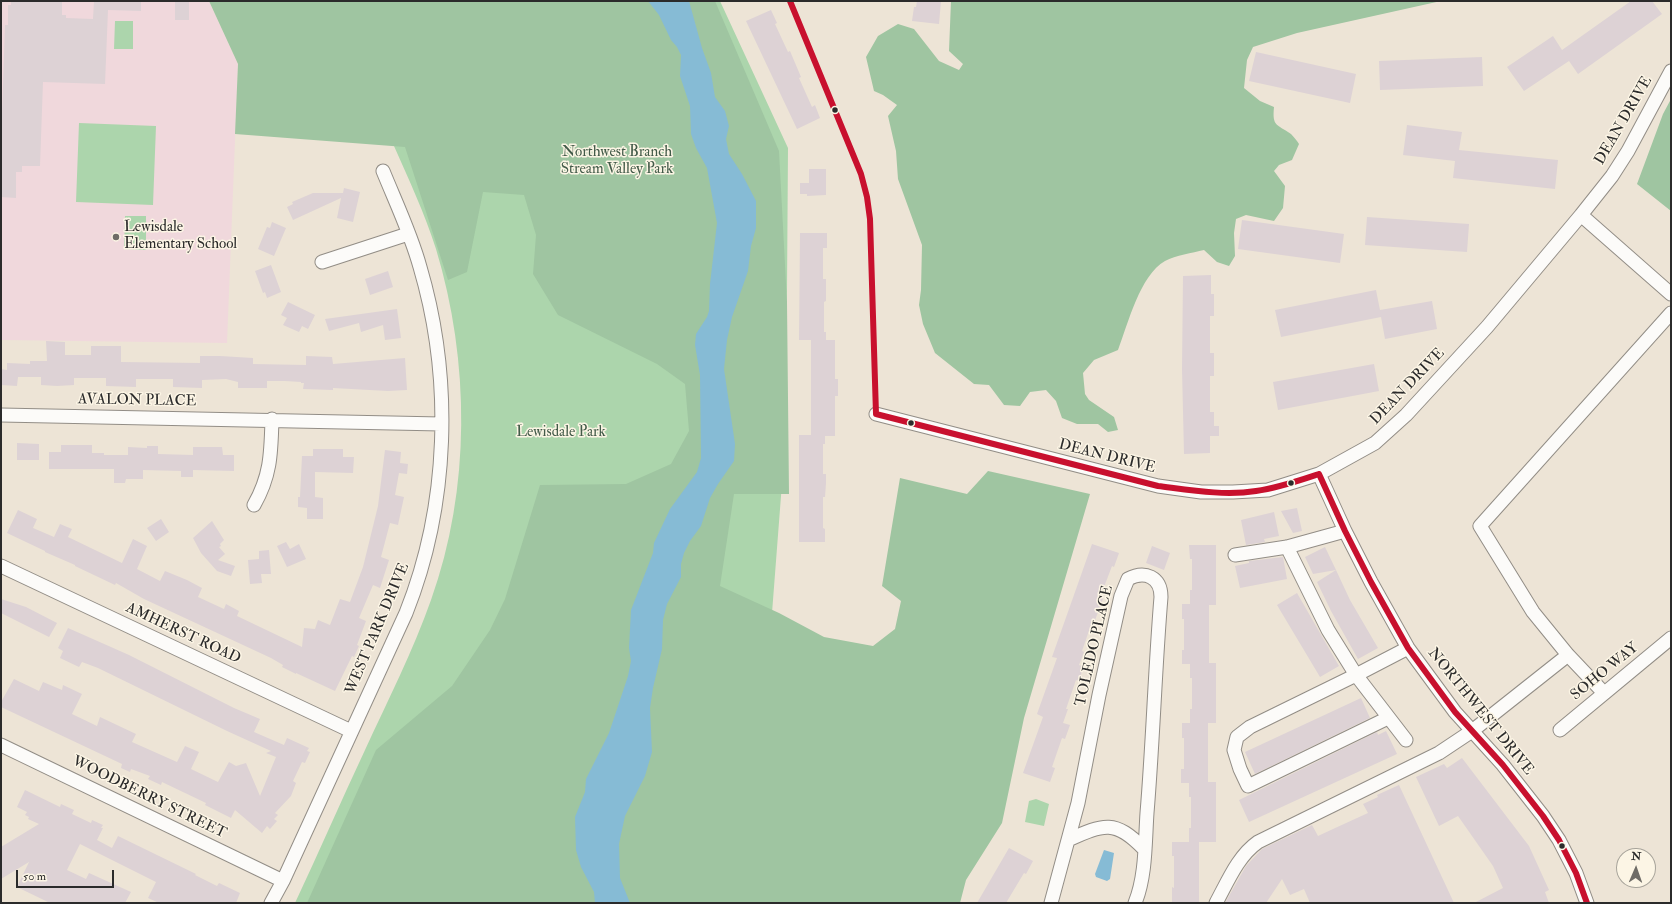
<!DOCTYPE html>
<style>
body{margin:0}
#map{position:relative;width:1672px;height:904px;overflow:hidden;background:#ede4d6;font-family:"IM FELL Double Pica",serif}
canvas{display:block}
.frame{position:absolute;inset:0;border:2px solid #2b2b2b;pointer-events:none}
.north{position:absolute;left:1616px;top:848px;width:40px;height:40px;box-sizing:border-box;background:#fcf5e5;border:1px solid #a8a49b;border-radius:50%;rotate:2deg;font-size:11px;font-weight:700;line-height:16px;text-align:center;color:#2b2b2b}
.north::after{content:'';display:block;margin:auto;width:14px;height:18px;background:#6f6c67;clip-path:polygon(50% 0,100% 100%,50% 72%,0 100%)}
.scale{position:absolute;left:16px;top:870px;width:98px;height:18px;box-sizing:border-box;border:2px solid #2b2b2b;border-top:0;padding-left:5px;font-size:12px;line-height:14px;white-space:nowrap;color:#2b2b2b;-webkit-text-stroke:3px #fcf5e5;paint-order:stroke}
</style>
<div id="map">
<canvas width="1672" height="904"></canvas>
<div class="frame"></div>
<div class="north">N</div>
<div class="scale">50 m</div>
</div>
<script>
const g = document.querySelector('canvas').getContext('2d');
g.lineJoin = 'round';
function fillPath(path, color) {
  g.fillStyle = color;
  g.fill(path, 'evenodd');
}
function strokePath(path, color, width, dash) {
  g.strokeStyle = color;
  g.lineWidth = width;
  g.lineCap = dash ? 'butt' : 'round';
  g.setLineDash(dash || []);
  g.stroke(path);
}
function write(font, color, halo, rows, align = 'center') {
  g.font = font + ' "IM FELL Double Pica",serif';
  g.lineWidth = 3;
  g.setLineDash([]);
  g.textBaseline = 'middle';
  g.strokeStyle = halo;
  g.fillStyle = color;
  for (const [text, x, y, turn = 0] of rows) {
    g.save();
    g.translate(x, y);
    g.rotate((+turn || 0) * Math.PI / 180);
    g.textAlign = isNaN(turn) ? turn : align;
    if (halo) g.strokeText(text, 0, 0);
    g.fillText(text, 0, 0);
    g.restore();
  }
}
const built = new Path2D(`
 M1 1H209L238 64 227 343 1 340Z`);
const green = new Path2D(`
 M329 1H720L788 148 786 431 767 678 716 903H295C319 852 341 801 365 750 388 700 413 651 431 600 471 489 470 361 436 249 425 214 409 180 394 146 372 98 351 49 329 1Z
 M115 21H133V49H114Z
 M79 123 156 126 153 205 76 202Z
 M125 216H146V250L124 249Z
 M1036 799 1049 804 1044 826 1025 822 1029 801Z`);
const forest = new Path2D(`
 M209 1H715L779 151 787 303 789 494H734L720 586 779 613 824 637 873 646 895 629 901 601 882 586 900 478 967 494 988 471 1090 494 1024 718 1002 823 966 880 960 903H307L376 750 452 686 490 630 505 599 540 485 626 484 671 464 689 431 685 384 657 364 558 315 533 274 536 235 524 195 483 192 467 272 448 280 405 147 235 134 238 64Z
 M951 1H1441L1297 33 1253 47 1247 60 1244 88 1260 101 1274 107C1272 127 1277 124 1291 134 1294 137 1297 141 1299 144L1292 160 1279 165 1274 171 1285 186 1283 208 1274 221 1246 215 1236 219 1234 233 1235 256 1229 266 1217 262 1204 250C1192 253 1176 255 1165 261 1140 275 1128 324 1118 350L1094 360 1083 373 1085 394 1089 400 1114 417 1118 430 1108 432 1098 424H1077L1062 418 1056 401 1046 390 1030 392 1020 406 1004 405 989 385 974 384 935 353 923 324 919 305 921 290 922 245 898 179 896 151 888 116 897 105 883 95 874 91 866 57 878 36 898 24 914 29 939 61 959 70 963 64 949 51Z
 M1671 99V211L1637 184 1663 114Z`);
const water = new Path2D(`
 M648 1H689L702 48 711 73 715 97 725 111 729 126 726 139 729 154 742 174 756 201V228L751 246 748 271 732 317 727 340 724 369 735 444 734 461 718 484 710 498 701 526 690 541 684 553 681 564V577L667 604 663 620 662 649 653 688 650 708 652 752 645 776 625 816 619 844 620 878 630 903H595L594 892 581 867 576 850 575 817 585 792 586 779 609 733 628 676 631 661 629 648 631 610 653 553 654 543 670 509 697 472 701 458 700 375 695 345 696 334 707 317 709 311 710 284 717 223 707 168 696 148 691 134 690 106 680 76 681 55 677 47 671 40 659 15Z
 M1104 850 1114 853 1110 879 1107 881 1096 877 1095 874Z`);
const building = new Path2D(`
 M11 1H62V15H66V18L93 19 94 1H141V11L108 10 105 84 43 82 40 166H22V172H16V198L1 197V144L5 25H8V5H11Z
 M175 1H189V20H175Z
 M917 1H941L939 24 912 21 914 7H916Z
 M1631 1H1652L1662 14 1578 74 1569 61 1524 91 1507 67 1553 36 1562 50Z
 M771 10 777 23 775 24 788 52 790 51 801 77 799 78 812 107 815 105 820 118 797 129 746 21Z
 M1256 52 1356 74 1350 103 1249 81Z
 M1482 57 1483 86 1380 90 1379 61Z
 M1407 125 1462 132 1459 150 1558 160 1555 189 1453 178 1455 161 1403 155Z
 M809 169H826V195L807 196V194H800V183H809Z
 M344 188 360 192 353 222 337 218 341 198 293 220 287 207 293 204 292 202 313 193H343Z
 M1367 217 1469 224 1467 252 1365 245Z
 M1242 220 1344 234 1340 263 1238 249Z
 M272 222 286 228 274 256 258 249 267 227 270 228Z
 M800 233H827V248H823V279H826V301L824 302V332H826V340H835V379H838V396H835V436H825V444H823V474H826V483L825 497H823V528L825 529V542H799V435H811V340H799Z
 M271 265 281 292 267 298 265 292 263 293 255 271Z
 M388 271 393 287 370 295 365 279Z
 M1211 275V294H1214V316H1210V353H1214V376H1210V412H1214V426H1219V436H1210V453L1184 454 1182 369 1183 276Z
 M1376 290 1380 310 1432 301 1437 329 1385 339 1381 317 1281 337 1275 310Z
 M288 302 315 315 308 329 302 326 299 332 283 325 287 318 281 315Z
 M397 309 401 338 385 340 383 325 361 332 359 323 329 331 325 319Z
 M46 341 65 342V355H91V346H121V362L200 363V356H220L253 358V364L306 365V356L332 357 333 364 405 358 407 390 388 391 333 388V390L303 389 304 383H301V382L285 381H267V388H238V382L226 379 202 380V388L173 387V379H136V387L106 386V378H74V385L57 386 41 385V377H18L17 386 1 385V369L7 370V363L30 364V361H47Z
 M1374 364 1379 391 1278 410 1273 382Z
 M17 443 39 444V460H17Z
 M61 445H92V453H104V455H128V447L147 448V446H158V454L193 455V447H222L223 455H234V471L193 470V477H181V471L143 470V479H126L125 483H114V469H49V452H61Z
 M313 449H343V457H354L353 473 315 472V497L323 498V519H307V508L298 507V497H300L302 456H313Z
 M385 450 401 452 400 463 408 464 407 474 399 473 395 495 404 497 398 525 390 523 381 557 389 560 380 588 373 585 359 618 366 621 357 645 359 646 354 657 352 656 335 691 296 673V674L282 667 283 665 271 658 144 599 116 583 115 585 75 566V565L45 552V551L7 533 18 510 37 519 33 528 54 537 60 524 72 529 68 537 122 563 133 539 147 546 137 569 160 581 165 571 187 580 202 588 198 597 224 609 226 604 239 611 237 616 302 647 304 628 315 629 318 620 330 625 340 599 350 602 363 567 378 506Z
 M1297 508 1302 531 1293 533 1281 511Z
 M1274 512 1279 536 1264 539 1265 542 1246 545 1241 520Z
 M161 519 169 532 156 541 147 528Z
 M212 521 224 540 220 544 221 546 219 547 225 554 218 560 235 566 231 576 217 571 201 553 193 538Z
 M286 542 290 549 299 544 306 559 287 567 277 546Z
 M1092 544 1119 553 1114 567 1112 566 1101 595 1104 596 1094 623 1092 622 1082 651 1084 652 1079 665 1084 667 1078 681 1076 680 1066 709H1068L1063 723 1070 725 1065 739 1062 738 1052 767 1055 768 1050 782 1023 773 1043 717 1037 714 1057 658 1052 657Z
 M1189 545H1216V605H1209V663H1216V723H1208V782H1216V842H1199V902H1172V887L1174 888V856H1172V842H1189V828H1191V797H1189V783H1181V769H1184V738H1182V723H1190V709H1192V678H1190V664H1182V650H1184V619H1182V604H1190V590H1192V559H1190Z
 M1152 546 1170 553 1164 570 1146 563Z
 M1325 547 1336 570 1313 574 1305 557Z
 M269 550 271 574H261L262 583 250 584 248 560 259 559V551Z
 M1283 557 1287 579 1240 588 1235 566 1249 563V561Z
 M1336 570 1350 600 1378 648 1358 659 1331 611 1317 582Z
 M1297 593 1339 666 1320 677 1277 605Z
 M1 599 26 607 57 623 49 637 1 613Z
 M68 628 129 655 234 708 260 719 254 732 284 745 287 738 309 748 307 751 310 752 305 763 302 762 293 781 296 783 291 796 275 813 278 815 274 819 277 821 270 829 267 826 262 833 235 810 231 818 205 805 206 803 162 782 161 785 148 779 150 776 131 769 130 772 121 768 122 764 1 707V702L14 679 39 691 43 682 62 690 63 685 82 694 72 714 97 726 100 717 136 734 132 742 177 762 185 746 199 752 191 769 218 782 229 762 236 766 246 763 260 796 276 757 266 753 271 751 227 731 98 668 82 662 79 667 60 658 63 651 58 648Z
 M1361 698 1370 718 1255 774 1245 752Z
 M1386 731 1397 754 1249 822 1239 800 1377 732 1378 735Z
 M1462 758 1529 846 1549 890 1545 892 1549 903H1474L1503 888 1493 866 1458 816 1439 826 1416 777 1444 764 1447 768Z
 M1399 785 1454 903H1310L1304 889 1290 895 1282 879 1266 903H1225L1246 866 1262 849 1312 825 1318 836 1333 829 1368 813 1363 804 1378 797 1377 795Z
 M25 790 60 807 61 804 74 810 72 814 91 823 92 820 103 825 101 828H103L97 840 112 848 118 836 196 874 195 875 217 886 219 883 240 893 236 903H159L148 898 156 882 80 844 67 870 86 879 89 873 131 892 125 903H50L17 887 29 862 1 879V847L39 824 28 819 29 817 25 815 27 812 17 807Z
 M1009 848 1033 861 1026 874 1024 873 1006 903H977Z`);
const minor = new Path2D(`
 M1581 215 1671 294
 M322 262 408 234
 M876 414 1158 486 1201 492H1233L1268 490 1319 474 1375 443 1406 415 1487 327 1581 215 1612 176 1628 151 1671 71
 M1 415 441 424
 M1319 474 1345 531 1371 582 1408 648 1455 712 1503 765 1543 816 1559 840 1576 873 1587 903
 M254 505C271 475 271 453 272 419
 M1287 547 1328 630 1356 675 1406 740
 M1235 555 1287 547 1345 531
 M1 566 351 731
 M1604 693 1568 655 1533 612 1480 526 1671 313
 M1388 718 1248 786 1240 769 1234 750 1237 737 1250 727 1356 675 1408 648
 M1560 730 1671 638
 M1 745 283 881
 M1068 840C1104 824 1115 819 1144 849
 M271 903 283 881 406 613C449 505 453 379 420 267 411 234 396 203 383 171
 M1051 903 1078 803 1099 695 1121 596 1128 579C1145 570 1161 577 1161 597 1155 669 1153 741 1147 813 1145 842 1146 876 1135 903
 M1216 903C1228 881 1238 856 1258 842L1439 753 1472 731 1568 655`);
const bus1 = new Path2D(`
 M790 1 861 174 867 197 870 219 876 414
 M876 414 1158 486C1190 490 1224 496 1256 491 1278 488 1298 481 1319 474
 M1319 474 1345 531 1371 582 1408 648 1455 712 1503 765 1543 816 1559 840 1576 873 1587 903`);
const markers = [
 [835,110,3.5,"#2b2b2b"],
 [116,237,4,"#6f6c67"],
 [911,423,3.5,"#2b2b2b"],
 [1291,483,3.5,"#2b2b2b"],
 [1562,846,3.5,"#2b2b2b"]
];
const streetNames = [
 ["DEAN DRIVE",1624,121,-60],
 ["DEAN DRIVE",1408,387,-46],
 ["AVALON PLACE",137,401,1],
 ["DEAN DRIVE",1107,457,14],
 ["WEST PARK DRIVE",378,629,-67],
 ["AMHERST ROAD",183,634,25],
 ["TOLEDO PLACE",1095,646,-77],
 ["SOHO WAY",1605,672,-39],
 ["NORTHWEST DRIVE",1480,712,51],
 ["WOODBERRY STREET",149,798,26]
];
const parkNames = [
 ["Northwest Branch",617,153],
 ["Stream Valley Park",617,170],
 ["Lewisdale Park",561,433]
];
const poiNames = [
 ["Lewisdale",124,228],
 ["Elementary School",124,245]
];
fillPath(built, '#f0d8dc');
fillPath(green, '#acd5ac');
fillPath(forest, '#9fc5a1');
fillPath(water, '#86bbd5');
fillPath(building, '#ddd2d5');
strokePath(minor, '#928d86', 15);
strokePath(minor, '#fcfbf9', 13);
strokePath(bus1, '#c8102e', 6);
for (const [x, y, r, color] of markers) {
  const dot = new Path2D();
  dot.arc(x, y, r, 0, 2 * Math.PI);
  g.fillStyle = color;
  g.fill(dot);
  strokePath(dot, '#fcf5e5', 1.5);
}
write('15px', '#2b2b2b', '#fcf5e5', streetNames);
write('15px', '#425a48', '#fcf5e5', parkNames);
write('15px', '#2b2b2b', '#fcf5e5', poiNames, 'left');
</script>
